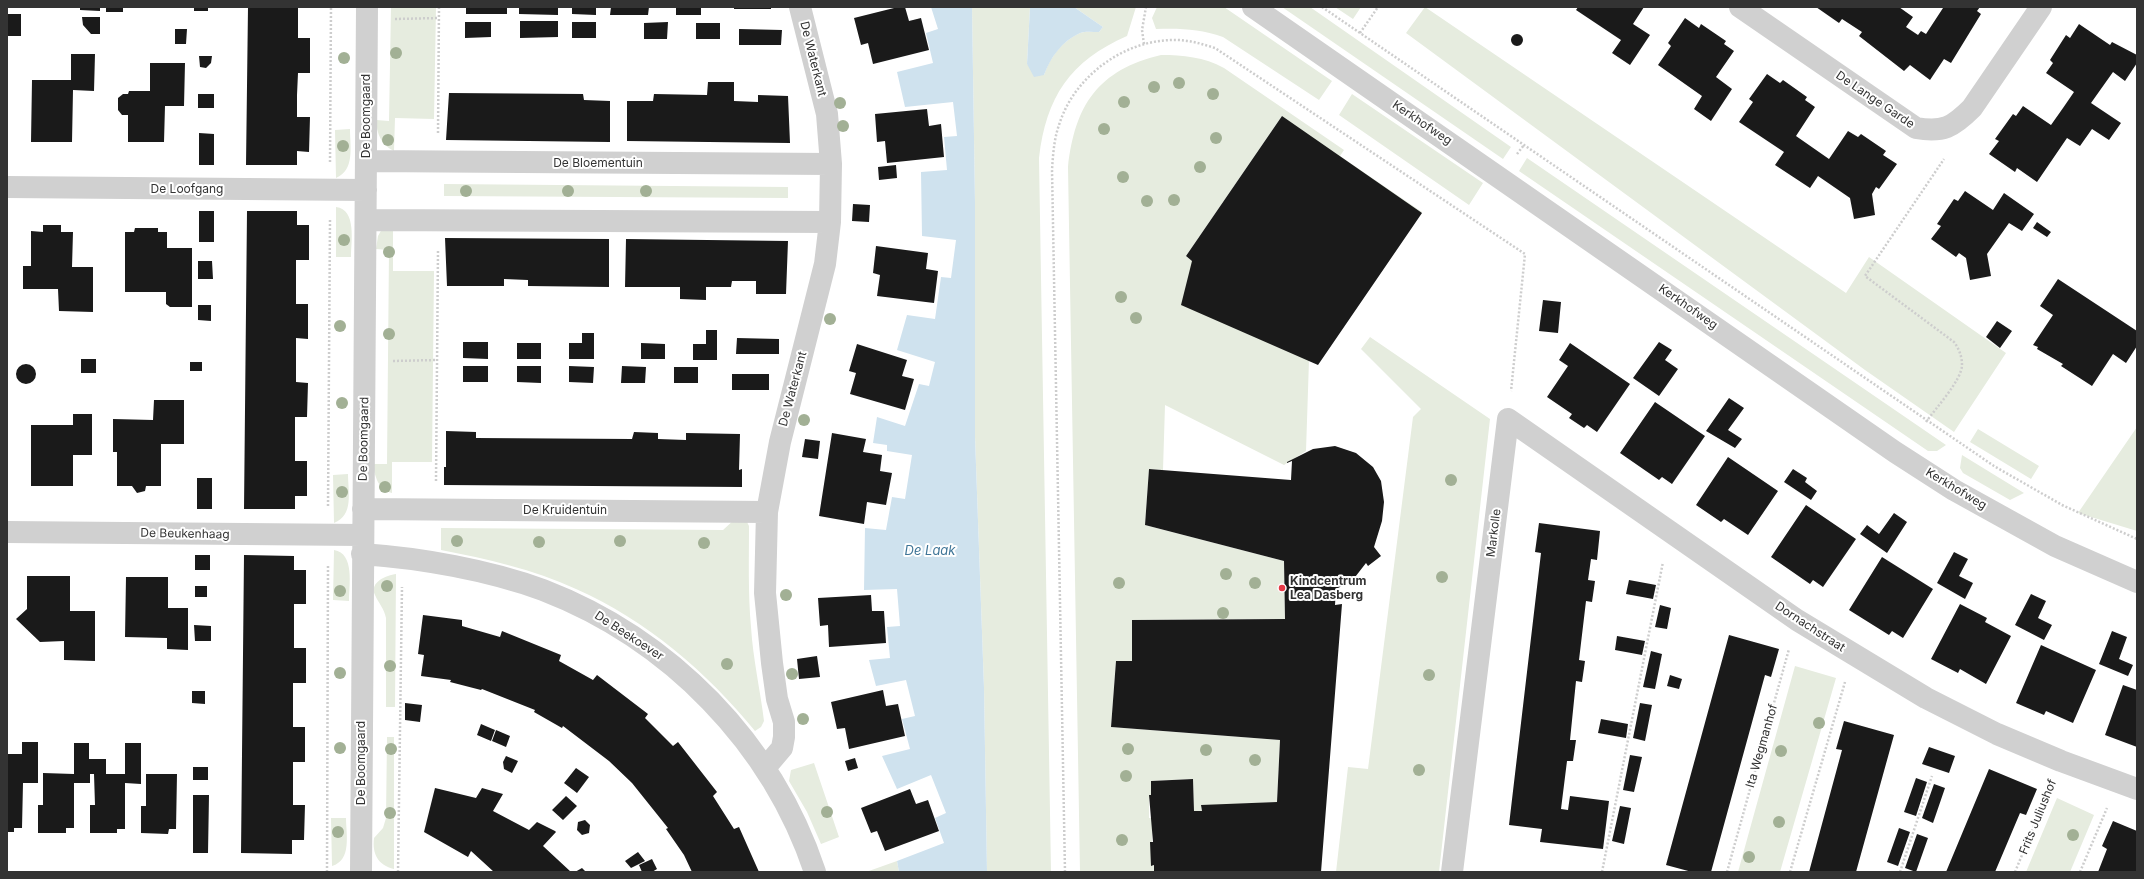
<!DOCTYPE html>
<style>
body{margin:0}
#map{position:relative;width:2144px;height:879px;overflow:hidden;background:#fff;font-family:Inter,sans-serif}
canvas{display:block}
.frame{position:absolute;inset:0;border:8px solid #333;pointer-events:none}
</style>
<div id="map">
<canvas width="2144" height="879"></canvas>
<div class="frame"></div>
</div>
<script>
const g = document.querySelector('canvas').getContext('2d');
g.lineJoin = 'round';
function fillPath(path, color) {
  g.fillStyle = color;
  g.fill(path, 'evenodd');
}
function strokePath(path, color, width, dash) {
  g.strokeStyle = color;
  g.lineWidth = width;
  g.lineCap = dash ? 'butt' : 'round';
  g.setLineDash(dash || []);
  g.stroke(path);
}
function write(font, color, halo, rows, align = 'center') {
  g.font = font + ' Inter,sans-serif';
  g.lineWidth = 4;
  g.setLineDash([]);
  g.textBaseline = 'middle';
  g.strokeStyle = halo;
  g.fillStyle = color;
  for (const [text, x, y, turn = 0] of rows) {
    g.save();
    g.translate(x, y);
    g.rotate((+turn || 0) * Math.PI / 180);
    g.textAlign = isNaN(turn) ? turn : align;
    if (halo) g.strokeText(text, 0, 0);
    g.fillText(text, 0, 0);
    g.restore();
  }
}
const green = new Path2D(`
 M391 7H436L434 119 395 118 394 151C381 145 377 134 376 120L389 121Z
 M972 7H1030L1027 64 1044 75C1050 57 1062 41 1080 33 1085 31 1093 32 1099 32L1103 27 1074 7H1136L1127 36C1070 61 1046 97 1039 158L1051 872H987L984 688 975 437V203Z
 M1157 7H1224L1332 81 1319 100 1223 37C1200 29 1180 28 1156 29L1152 18Z
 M1282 7H1310L1511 147 1503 159Z
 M1335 7H1361L1353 19Z
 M1425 7 1846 293 1869 257 2006 353 1954 432 1865 370 1406 33Z
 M1161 55C1183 55 1204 57 1224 68L1344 150 1340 156 1422 212 1325 351 1282 116 1186 256 1309 360 1306 451 1284 465 1165 405 1163 470 1149 469 1145 525 1284 561 1285 619 1132 620V661H1116L1111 727 1280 740 1277 802 1201 806 1202 811H1194L1193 779 1151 781V795H1149V818H1152V866L1154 865V872H1080L1068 167C1075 105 1098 70 1161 55Z
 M1352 94 1483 183 1469 205 1339 115Z
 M350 129C350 147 355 170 336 178L335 130Z
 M1527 158 1946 445 1937 451H1928L1519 171Z
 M444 184 788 187V198L444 196Z
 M336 207C357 209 351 243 351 257H336Z
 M382 229H393V271H434L432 462H392V493C378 489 375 477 373 464H387L389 250 376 249 378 236Z
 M1370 337 1490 419 1439 872H1336L1348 767 1368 769 1413 417 1421 409 1361 349Z
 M2137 427V531L2078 513Z
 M1978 429 2039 466 2031 479 1970 442Z
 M1962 455 2024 493 2010 500 1963 473 1960 468Z
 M348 474C348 492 354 515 334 523L333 475Z
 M735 519 747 522 749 526C749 560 748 593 751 627 753 659 760 689 764 721L761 727 755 731C707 672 646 620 576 589 533 569 487 559 441 550V528L723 530Z
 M334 550C355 553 349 586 349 601L333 600Z
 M396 574 395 707H386V618C384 608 379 604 375 595 369 582 387 575 396 574Z
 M1795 666 1836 678 1780 872H1738Z
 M387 737H394V869C378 865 372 854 374 838L383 828 386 818Z
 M814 763 839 837 821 844 807 812 789 781 791 770Z
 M2057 798 2094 815 2070 872H2026Z
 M331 818H346C346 834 352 860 332 866Z
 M897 861 899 872H866Z`);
const water = new Path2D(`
 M931 7H972L975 203V437L984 688 987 872H899L897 861 944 843 935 818 946 813 931 775 897 789 882 756 910 749 902 719 915 716 906 680 876 686 869 660 890 658 887 627 900 626 897 589 864 590 865 528 886 530 892 497 905 499 912 455 887 451V445L873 443 877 417 905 426 919 384 929 386 935 362 897 350 907 315 935 319 941 277 951 278 956 240 922 236 921 172 947 170 944 137 957 136 953 102 905 107 897 72 933 63 926 33 938 29Z
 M1030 7H1074L1103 27 1099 32C1093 32 1085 31 1080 33 1062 41 1050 58 1044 75L1034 77 1027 64Z`);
const building = new Path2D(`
 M80 7H100V11L80 10Z
 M106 7H123V12H106Z
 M194 7H208V11H194Z
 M248 7H298V38H310V73H298L297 95V117H310L309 152 297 151V165H246Z
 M466 7H507V14H466Z
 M519 7H558V15L519 14Z
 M572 7H596V15L572 14Z
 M611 7H649L648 15H610Z
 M676 7H701V15H676Z
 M734 7H771V9H734Z
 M898 7H905L909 21 921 18 929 50 873 64 868 43 861 45 854 18Z
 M1578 7H1644L1633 24 1650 35 1630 65 1612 53 1621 40 1576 10Z
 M1816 7H1899L1913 17 1906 27 1918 35 1921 31 1926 34 1943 8 1942 7H1980L1977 11 1981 14 1951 63 1944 59 1930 80 1910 65 1904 71 1859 36 1862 32 1842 19 1839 23Z
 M8 14H21V36H7Z
 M82 17H100V34H91L83 25Z
 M1685 18 1699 28 1701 24 1726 41 1724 44 1734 51 1716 77 1732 89 1711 121 1694 109 1702 96 1658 65 1671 46 1668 43Z
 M520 21H558V37L520 38Z
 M465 22H491V37L465 38Z
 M572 22H596V38H572Z
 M668 22 667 39H644V23Z
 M696 23H720V39H696Z
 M2079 24 2110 45 2112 42 2137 55V63L2125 81 2113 72 2091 103 2121 123 2109 140 2092 129 2080 146 2067 138 2037 182 2017 168 2015 172 1989 154 1999 141 1995 139 2013 114 2016 116 2023 106 2051 125 2063 108 2074 92 2046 73 2053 63 2050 60 2066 35 2070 38Z
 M175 29H187L186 44H175Z
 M739 29 782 30 781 45H739Z
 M1511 40a6 6 0 1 1 12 0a6 6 0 1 1-12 0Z
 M71 54H95L94 91 73 90 72 142H31L32 80H71Z
 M199 56H212L211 63 206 68 200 67Z
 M150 63H185L184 106H165L164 142H128V115H122L118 110V98L123 94H128L129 91H150Z
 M1767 74 1780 83 1783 80 1807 97 1805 100 1815 107 1796 136 1829 159 1848 131 1858 137 1861 134 1886 151 1883 155 1897 164 1879 189 1876 187 1872 194 1875 215 1854 219 1850 198 1818 176 1810 188 1775 165 1784 152 1739 122 1753 102 1749 99Z
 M708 82H734V101L758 102V95L788 96 790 143 627 141V101H653L654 94 707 95Z
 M449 93 583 94 584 100 610 101V142L446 140Z
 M198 94H214V108H198Z
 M927 109 929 126 941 124 944 157 887 163 885 141 877 142 875 114Z
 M1282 116 1422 213 1318 365 1181 305 1192 261 1186 256Z
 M199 133 214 134V165H199Z
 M896 165 897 178 879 180 878 167Z
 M1965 191 1993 210 2004 193 2034 214 2022 231 2009 223 1987 254 1991 276 1970 280 1966 258 1959 253 1956 257 1931 239 1941 226 1937 224 1954 199 1958 201Z
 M853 204 870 205 869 222 852 221Z
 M199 211H214V242H199Z
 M247 211H297V225H309V260H296V304H308V339L296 338V382L308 383 307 417H295V461H307V496H295V509H244Z
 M2037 222 2051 232 2047 237 2033 228Z
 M43 225H61V232H73L72 267H93V312L59 311 58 289H23V266H31V231L43 232Z
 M135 228H158V232H167V248H192V307H170L166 304V292H125V232H134Z
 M445 238 609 239V287L528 286V280L504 279V286H447Z
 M626 239 788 241 786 294H756V281H732L731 287H706V300L680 299V287H625Z
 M876 246 928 253 926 269 938 271 934 303 877 296 880 275 873 273Z
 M198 261H212L213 279H198Z
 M2058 279 2137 331V346L2126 363 2113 354 2092 386 2061 366 2063 364 2037 349 2038 347 2033 345 2053 315 2040 306Z
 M1543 300 1561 302 1558 333 1539 331Z
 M198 305H211V321L198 320Z
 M1997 321 2012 331 2000 348 1986 337Z
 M706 330H717V360H693V344H706Z
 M582 333H594V359H569V343H582Z
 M737 338 779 339V354H736Z
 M463 342H488V359L463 358Z
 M1659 342 1672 350 1665 360 1678 369 1659 396 1633 378Z
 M517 343H541V359H517Z
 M641 343 665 344V359H641Z
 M1570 343 1630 384 1597 432 1587 425 1584 428 1569 418 1572 414 1547 397 1568 366 1559 360Z
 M857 344 907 360 902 376 914 379 905 410 850 394 856 373 849 371Z
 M81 359H96V373H81Z
 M190 362H202V371H190Z
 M16 374a10 10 0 1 1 20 0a10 10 0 1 1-20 0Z
 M463 366H488V382H463Z
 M517 366H541V383L517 382Z
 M569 366 594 367 593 383 569 382Z
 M622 366 646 367 645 383H621Z
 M674 367H698V383H674Z
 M732 374H769V390H732Z
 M1729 398 1744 408 1728 430 1742 439 1735 448 1706 431Z
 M154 400H184V444H161V486H146L145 491 137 493 132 486H117V452H113V419L153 420Z
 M1655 402 1705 436 1672 484 1662 477 1659 480 1620 453Z
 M73 414H92V455H73V486H31V425H73Z
 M446 431 476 432V438L632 439 634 432 658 433V439L686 440V433L740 434 739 470 742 469V487L444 485V467H446Z
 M832 433 866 439 863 452 882 455 880 471 892 473 886 505 867 502 864 524 819 516Z
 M805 439 820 441 818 459 802 457Z
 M1335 446 1356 453 1373 467 1381 481 1384 502 1382 521 1374 547 1381 556 1368 566 1366 563 1352 581 1336 589 1335 605 1342 604 1321 872H1154V865L1151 866 1150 842H1153L1149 795H1151V781L1193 779 1194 811H1202L1201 805 1277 802 1280 740 1111 727 1116 661H1132V620L1285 619 1284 561 1145 525 1149 469 1291 480 1292 461 1287 463V462L1313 449Z
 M1728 457 1778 491 1748 535 1724 519 1721 522 1696 505Z
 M1793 469 1807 478 1805 482 1817 491 1811 500 1784 482Z
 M197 478H212V509H197Z
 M1806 505 1856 539 1823 587 1813 580 1810 584 1771 557Z
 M1894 513 1907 522 1887 553 1860 534 1867 525 1879 534Z
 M1539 523 1600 531 1597 560 1591 559 1588 580 1595 581 1592 602 1586 601 1579 660 1585 661 1582 682 1576 681 1570 740H1576L1573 761H1567L1561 809 1568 810 1570 796 1609 801 1603 849 1540 842 1542 829 1509 825 1541 553 1535 552Z
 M1954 552 1968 559 1959 576 1973 583 1965 599 1937 583Z
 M195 555H210V570H195Z
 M244 555 294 556V570H306V604H294V648H306V683H293V727H305V762H293V805H305L304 840H292V854L241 853Z
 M1882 557 1933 589 1903 638 1892 631 1889 635 1849 610Z
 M27 576H70V611H95V661L64 660V641L40 642 16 619 27 609Z
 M126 577H168V608H188V650L167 649V638L125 637Z
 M1629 580 1656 585 1653 599 1626 594Z
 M195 586H207V597H195Z
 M2031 594 2046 601 2038 618 2052 625 2044 640 2015 625Z
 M871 595 872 611H884L886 643 829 647 828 625 820 626 818 598Z
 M1960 604 1987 618 1985 622 2011 636 1986 684 1960 669 1958 673 1931 659Z
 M1660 605 1671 608 1667 629 1655 627Z
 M423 615 462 620V626L500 637 502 631 561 655 559 661 593 680 597 675 648 714 645 718 673 746 678 742 717 792 713 796 734 829 739 827 759 872H692L684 855 666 829 668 828 632 783 609 761 563 726 562 728 534 712 535 710 482 689 481 690 450 682 451 680 421 676 424 655 418 654Z
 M194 625 211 626V641H195Z
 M2112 631 2127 637 2119 659 2133 665 2128 676 2099 664Z
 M1729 635 1779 649 1771 677 1765 675 1711 872H1692L1666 865Z
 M1617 636 1645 641 1642 655 1615 650Z
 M2041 645 2096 670 2073 723 2046 711 2044 715 2016 703Z
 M1651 651 1662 654 1655 689 1643 687Z
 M817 656 820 677 799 679 797 659Z
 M1670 675 1682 679 1679 689 1667 686Z
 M2123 685 2137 690V747L2105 735Z
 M883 690 886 706 898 704 905 736 849 749 845 728 837 729 831 702Z
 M192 691H205V704L192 703Z
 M405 703 422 705 420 722 405 720Z
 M1640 703 1652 705 1645 741 1633 738Z
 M1601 719 1628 724 1626 738 1598 733Z
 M1844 721 1894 735 1856 872H1809L1842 750 1836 749Z
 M481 724 495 730 491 741 477 735Z
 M496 730 510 736 506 747 492 741Z
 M22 742H38V783H23L22 828H14V832H7V754H22Z
 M74 743H89V759H106V774H125V743H141V784L125 783V829H117V833H90V805H95L94 774H90V783H74V828H66V833H38V805H43V773L74 774Z
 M1929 747 1955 756 1949 773 1922 764Z
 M1630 755 1642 757 1634 792 1623 790Z
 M506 756 518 761 512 773 504 769 503 762Z
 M855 758 858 768 848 771 845 761Z
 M193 767H208V780H193Z
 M576 768 589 777 577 793 564 783Z
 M1989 769 2037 789 2026 815 2020 813 1995 872H1946Z
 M146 774H177L176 829H169L168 834 141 833V806H146Z
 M1916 778 1927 782 1916 816 1904 812Z
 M1934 784 1945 788 1933 823 1922 818Z
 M435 788 476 798 482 788 503 794 493 811 529 830 537 822 555 831 556 832 543 846 571 872H494L471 851 468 857 424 832Z
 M910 789 916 804 928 800 939 831 885 851 877 831 871 833 861 808Z
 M193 795H209L208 853H193Z
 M566 796 577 806 563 820 552 810Z
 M1620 806 1631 808 1624 844 1612 841Z
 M585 820 590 825 589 833 582 835 577 830 578 822Z
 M2113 821 2137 831V872H2098L2107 849 2102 846Z
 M1899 828 1910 832 1898 866 1887 862Z
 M1917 834 1928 838 1916 872 1905 868Z
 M638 852 645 861 631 868 625 861Z
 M652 859 657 869 652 872H642L639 865Z
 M582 868 586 872H575Z`);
const path = new Path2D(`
 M1322 7 1994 466 2062 505 2137 539
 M395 19 439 18
 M1360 33 1378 7
 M1144 44 1142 30 1146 7
 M438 133 439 7
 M1517 154 1524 145
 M330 162 331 7
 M393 361 437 360
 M1926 422C1935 409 1962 380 1962 365 1962 356 1959 349 1954 342L1865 276 1944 159
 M436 481 438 250
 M328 506 330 219
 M327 872 328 565
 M398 872 402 587
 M1065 872 1052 170C1053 155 1054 139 1059 125 1074 76 1125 39 1176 40 1190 40 1202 44 1215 48L1525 254 1511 391
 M1602 872 1663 562
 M1727 872 1789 649
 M1790 872 1845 682
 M1900 872 1932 776
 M2015 872 2050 787
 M2080 872 2107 808`);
const minor = new Path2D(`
 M1253 7 1895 452 1954 490 2055 546 2137 582
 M1740 7 1916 128C1943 133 1953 127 1972 108L2041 7
 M366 161 831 164
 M7 187 366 190
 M366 220 830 222
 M363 509 767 512
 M7 532 362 535
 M362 554C420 558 489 570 543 590 670 639 772 743 815 872
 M765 768 782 748 784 737V722L777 699 772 663 765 593 767 512 780 442 825 264 830 222 831 164 827 114 800 7
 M361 872 367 7
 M1452 872 1508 419 1797 620 1926 698 1997 734 2061 761 2137 789`);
const trees = [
 [396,53],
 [344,58],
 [1179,83],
 [1154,87],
 [1213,94],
 [1124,102],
 [840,103],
 [843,126],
 [1104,129],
 [1216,138],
 [388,140],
 [343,146],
 [1200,167],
 [1123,177],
 [466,191],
 [568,191],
 [646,191],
 [1174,200],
 [1147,201],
 [344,240],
 [389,252],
 [1121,297],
 [1136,318],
 [830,319],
 [340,326],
 [389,334],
 [342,403],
 [804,420],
 [1451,480],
 [385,487],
 [342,492],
 [457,541],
 [620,541],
 [539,542],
 [704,543],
 [1226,574],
 [1442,577],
 [1119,583],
 [1255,583],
 [387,586],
 [340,591],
 [786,595],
 [1223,613],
 [727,664],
 [390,666],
 [340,673],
 [792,674],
 [1429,675],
 [803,719],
 [1819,723],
 [340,748],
 [391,749],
 [1128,749],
 [1206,750],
 [1781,751],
 [1255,760],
 [1419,770],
 [1126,776],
 [827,812],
 [390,813],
 [1779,822],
 [338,832],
 [2073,835],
 [1122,840],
 [1749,857]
];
const markers = [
 [1282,588,4,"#e63946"]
];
const streetNames = [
 ["De Waterkant",813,59,76],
 ["De Lange Garde",1875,100,34],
 ["De Boomgaard",366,116,-90],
 ["Kerkhofweg",1422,123,34],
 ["De Bloementuin",598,163],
 ["De Loofgang",187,189],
 ["Kerkhofweg",1688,307,35],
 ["De Waterkant",793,389,-75],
 ["De Boomgaard",364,439,-89],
 ["Kerkhofweg",1956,489,31],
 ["De Kruidentuin",565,510],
 ["Markolle",1494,533,-83],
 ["De Beukenhaag",185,534,1],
 ["Dornachstraat",1810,627,33],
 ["De Beekoever",629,636,33],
 ["Ita Wegmanhof",1762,746,-74],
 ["De Boomgaard",361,763,-90],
 ["Frits Juliushof",2038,817,-68]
];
const poiNames = [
 ["Kindcentrum",1290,581],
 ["Lea Dasberg",1290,595]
];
const waterNames = [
 ["De Laak",930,551]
];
fillPath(green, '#e6ecdf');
fillPath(water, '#cfe2ee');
fillPath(building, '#1a1a1a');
strokePath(path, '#cdcdcd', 2.5, [2, 2]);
strokePath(minor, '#d0d0d0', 22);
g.fillStyle = '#a2b095';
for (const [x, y] of trees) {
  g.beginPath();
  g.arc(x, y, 6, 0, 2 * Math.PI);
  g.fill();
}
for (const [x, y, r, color] of markers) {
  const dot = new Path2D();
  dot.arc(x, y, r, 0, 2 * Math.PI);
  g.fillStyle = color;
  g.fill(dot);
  strokePath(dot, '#fff', 1.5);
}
write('12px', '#333', '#fff', streetNames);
write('bold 12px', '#333', '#fff', poiNames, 'left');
write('italic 13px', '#3f7597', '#fff', waterNames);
</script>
